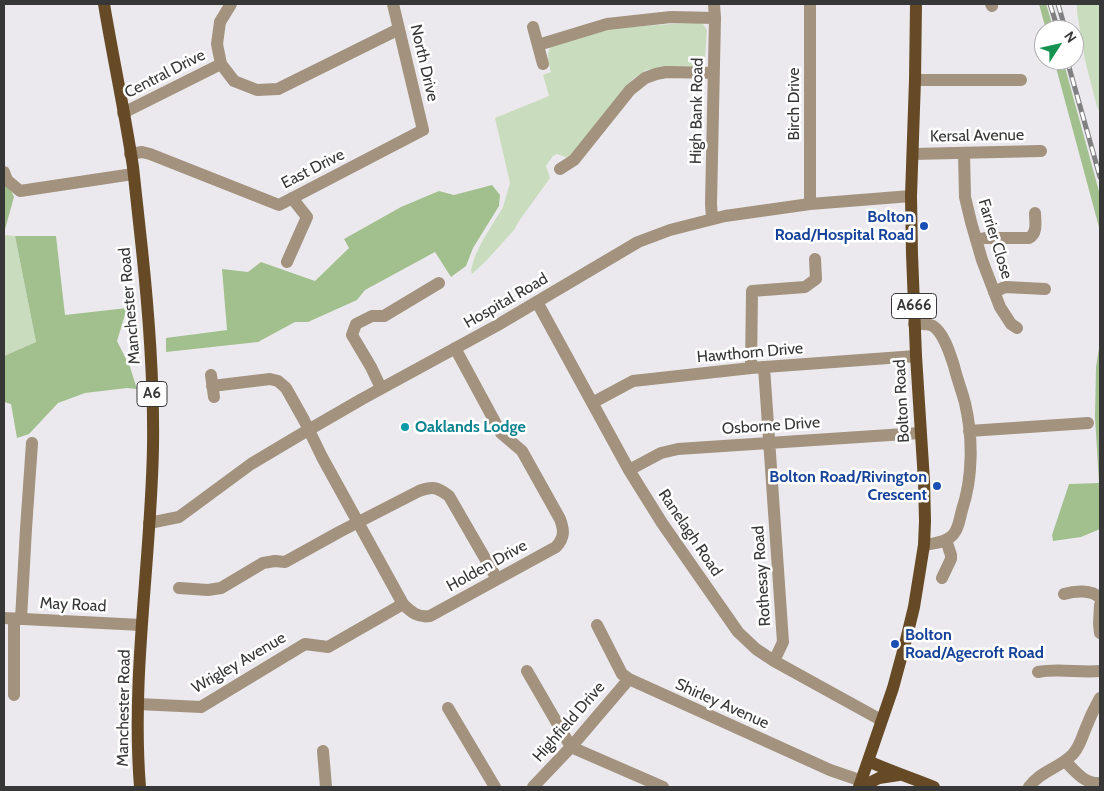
<!DOCTYPE html>
<style>
body{margin:0}
#map{position:relative;width:1104px;height:791px;overflow:hidden;background:#ebe9ed;font-family:Cabin,sans-serif}
canvas{display:block}
.frame{position:absolute;inset:0;border:5px solid #373738;pointer-events:none}
.north{position:absolute;left:1034px;top:20px;width:50px;height:50px;box-sizing:border-box;background:#fff;border:1px solid #afafaf;border-radius:50%;rotate:55deg;font-size:14px;font-weight:700;line-height:20px;text-align:center;color:#373738}
.north::after{content:'';display:block;margin:auto;width:18px;height:22px;background:#159350;clip-path:polygon(50% 0,100% 100%,50% 72%,0 100%)}
</style>
<div id="map">
<canvas width="1104" height="791"></canvas>
<div class="frame"></div>
<div class="north">N</div>
</div>
<script>
const g = document.querySelector('canvas').getContext('2d');
g.lineJoin = 'round';
function fillPath(path, color) {
  g.fillStyle = color;
  g.fill(path, 'evenodd');
}
function strokePath(path, color, width, dash) {
  g.strokeStyle = color;
  g.lineWidth = width;
  g.lineCap = dash ? 'butt' : 'round';
  g.setLineDash(dash || []);
  g.stroke(path);
}
function write(font, color, halo, rows, align = 'center') {
  g.font = font + ' Cabin,sans-serif';
  g.lineWidth = 5;
  g.setLineDash([]);
  g.textBaseline = 'middle';
  g.strokeStyle = halo;
  g.fillStyle = color;
  for (const [text, x, y, turn = 0] of rows) {
    g.save();
    g.translate(x, y);
    g.rotate((+turn || 0) * Math.PI / 180);
    g.textAlign = isNaN(turn) ? turn : align;
    if (halo) g.strokeText(text, 0, 0);
    g.fillText(text, 0, 0);
    g.restore();
  }
}
const green = new Path2D(`
 M1077 4H1100V112L1097 107 1085 60 1077 12Z
 M698 22 703 24 707 30 705 61 696 67 655 69 646 70 634 78 626 86 569 158 565 157 557 154 553 156 546 166 550 178 519 221 514 230 486 261 472 274 471 270 475 256 483 240 503 207 510 183 495 118 549 96 543 75 551 72C549 62 545 54 552 45L606 29Z
 M4 235 15 236 36 342 4 356Z`);
const forest = new Path2D(`
 M1039 4H1046L1054 30H1046Z
 M1054 60H1063L1100 195V231Z
 M4 174 14 197 4 233Z
 M492 185 500 195 499 206 473 248 466 266 451 277 435 252 365 290 357 300 308 322H295L258 342 166 352V338L227 330 222 269 248 272 261 262 315 281 349 248 344 239 401 207 439 191 454 195Z
 M15 236H56L65 315 127 308 117 341 130 367 137 389 127 388 85 393 58 403 29 434 17 438 11 404 4 402V356L36 342Z
 M1100 342V529L1081 537 1053 541 1052 535 1069 484 1099 483 1095 417 1096 367Z`);
const minor = new Path2D(`
 M231 4 220 22 217 44 221 64 234 81 257 90 278 89 399 29
 M810 4V204
 M991 4 992 6
 M533 27 543 64
 M538 45 607 24 671 17 715 18
 M915 80H1021
 M123 113 221 64
 M964 153 965 197 971 222 982 260 1000 307 1011 324 1017 328
 M130 154 142 152 150 154 279 205 423 130 393 4
 M913 154 1041 151
 M560 169 574 160 630 90 645 78 656 74 666 72 714 73
 M4 172 7 180 20 191 133 174
 M712 219 711 204 715 18 714 4
 M976 240 985 238H1029C1038 233 1035 221 1035 213
 M287 262 307 217 292 198
 M994 292 1005 287 1045 289
 M537 302 629 470 662 523 738 632 756 649 774 661 881 720
 M914 324C921 324 928 323 933 326 944 333 950 354 954 366 957 379 962 391 965 403 973 437 973 477 962 510 960 517 959 526 955 532 949 542 935 543 924 545
 M764 367 783 642 774 661
 M751 368 752 291 805 287 816 279 815 259
 M211 375 214 397
 M212 386 270 379 278 381 286 388 304 420 322 457 403 604C411 612 418 618 430 616L556 547C565 537 564 530 560 519L522 451 501 433 455 348
 M381 388 371 367 352 335 356 324 372 316H384L439 283
 M592 403 633 381 751 368 916 356
 M969 431 1088 423
 M629 470 661 453 678 449 920 433
 M149 523 179 517 251 464 298 436 362 399 496 326 638 242 670 230 725 216 810 204 911 196
 M942 578 951 559V555L946 540
 M179 588 208 590 221 588 263 563 275 561 285 562 341 531 419 491C433 486 437 487 449 496L497 579
 M1064 594C1074 591 1092 589 1100 598
 M1100 605 1099 624 1100 633
 M4 618 141 625
 M14 619V695
 M21 619 26 529 32 443
 M597 625 622 674 629 679 830 770 862 781
 M527 671 571 747 663 787
 M1038 672C1058 668 1079 673 1100 671
 M138 704 201 707 305 644 328 647 403 604
 M448 708 495 787
 M323 751 326 787
 M1065 761C1075 771 1084 784 1100 783
 M533 787 571 747 629 679
 M1029 787C1040 771 1060 768 1073 754 1081 745 1083 733 1088 723 1091 714 1096 706 1100 698`);
const major = new Path2D(`
 M104 4C113 58 125 113 133 167 136 195 139 223 142 250 149 316 154 381 153 447 151 561 131 674 140 787
 M868 761C890 771 912 778 934 787
 M859 787 893 688 906 640 914 607 924 545 925 521 924 481 916 356 912 254 911 196 915 80 916 4
 M861 787 879 778 899 775`);
const rail = new Path2D(`
 M1050 4 1058 30
 M1058 4 1065 28
 M1067 60 1100 177`);
const markers = [
 [924,226,5,"#1a4fb4"],
 [405,427,5,"#0f9aa8"],
 [937,486,5,"#1a4fb4"],
 [895,644,5,"#1a4fb4"]
];
const shields = [
 [914,306,45],
 [152,394,30]
];
const shieldNames = [
 ["A666",914,306],
 ["A6",152,394]
];
const streetNames = [
 ["North Drive",424,63,77],
 ["Central Drive",165,74,-27],
 ["Birch Drive",794,104,-90],
 ["High Bank Road",697,111,-89],
 ["Kersal Avenue",977,136,-1],
 ["East Drive",313,169,-27],
 ["Farrier Close",995,239,73],
 ["Hospital Road",506,301,-30],
 ["Manchester Road",130,306,-95],
 ["Hawthorn Drive",750,353,-5],
 ["Bolton Road",902,401,-93],
 ["Osborne Drive",771,426,-4],
 ["Ranelagh Road",690,533,56],
 ["Holden Drive",487,566,-29],
 ["Rothesay Road",762,576,-94],
 ["May Road",73,605,3],
 ["Wrigley Avenue",239,663,-30],
 ["Shirley Avenue",722,704,24],
 ["Manchester Road",124,708,-89],
 ["Highfield Drive",569,722,-49]
];
const transitNames = [
 ["Bolton",914,217],
 ["Road/Hospital Road",914,235],
 ["Bolton Road/Rivington",927,477],
 ["Crescent",927,495],
 ["Bolton",905,635,"left"],
 ["Road/Agecroft Road",905,653,"left"]
];
const cultureNames = [
 ["Oaklands Lodge",415,427]
];
fillPath(green, '#c9dcbd');
fillPath(forest, '#a2c08e');
strokePath(minor, '#a2927e', 12);
strokePath(major, '#664a25', 12);
strokePath(rail, '#808082', 5);
strokePath(rail, '#fff', 3, [9]);
for (const [x, y, r, color] of markers) {
  const dot = new Path2D();
  dot.arc(x, y, r, 0, 2 * Math.PI);
  g.fillStyle = color;
  g.fill(dot);
  strokePath(dot, '#fff', 2);
}
for (const [x, y, w] of shields) {
  const box = new Path2D();
  box.roundRect(x - w / 2, y - 12.5, w, 25, 4);
  g.fillStyle = '#fff';
  g.fill(box);
  strokePath(box, '#373738', 1);
}
write('bold 15px', '#373738', null, shieldNames);
write('16px', '#373738', '#fff', streetNames);
write('bold 16px', '#164399', '#fff', transitNames, 'right');
write('bold 16px', '#0d838f', '#fff', cultureNames, 'left');
</script>
